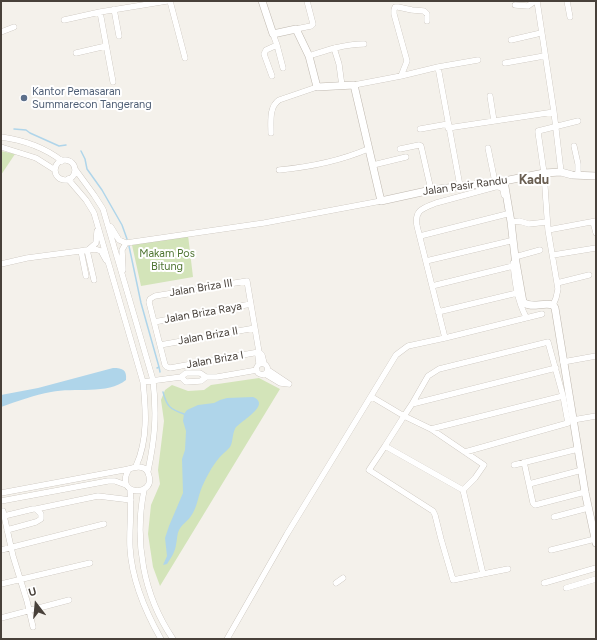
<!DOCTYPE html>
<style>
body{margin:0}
#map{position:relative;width:597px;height:640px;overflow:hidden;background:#f4f1eb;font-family:Figtree,sans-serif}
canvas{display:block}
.frame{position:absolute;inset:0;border:2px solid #48413a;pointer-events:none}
.north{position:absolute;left:16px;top:584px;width:40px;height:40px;-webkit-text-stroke:3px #fff;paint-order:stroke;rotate:344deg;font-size:11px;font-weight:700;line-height:16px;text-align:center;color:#48413a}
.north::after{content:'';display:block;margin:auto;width:14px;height:18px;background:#48413a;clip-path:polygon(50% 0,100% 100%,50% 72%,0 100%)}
</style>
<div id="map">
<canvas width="597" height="640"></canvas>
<div class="frame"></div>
<div class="north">U</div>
</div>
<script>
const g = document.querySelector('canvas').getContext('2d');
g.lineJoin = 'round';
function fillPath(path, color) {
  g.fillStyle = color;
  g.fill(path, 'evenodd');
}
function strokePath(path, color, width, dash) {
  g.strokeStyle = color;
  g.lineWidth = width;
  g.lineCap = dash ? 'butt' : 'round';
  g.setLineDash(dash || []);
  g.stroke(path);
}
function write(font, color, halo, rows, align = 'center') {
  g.font = font + ' Figtree,sans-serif';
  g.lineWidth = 4;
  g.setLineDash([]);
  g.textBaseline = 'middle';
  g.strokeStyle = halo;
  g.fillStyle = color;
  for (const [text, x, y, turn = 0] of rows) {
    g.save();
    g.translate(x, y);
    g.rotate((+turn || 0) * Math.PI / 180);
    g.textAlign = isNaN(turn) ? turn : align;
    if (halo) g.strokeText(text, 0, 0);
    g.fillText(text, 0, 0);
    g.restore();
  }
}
const green = new Path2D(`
 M1 151 15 154 1 175Z
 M188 235 193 277 141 286 132 245Z
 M259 378 280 389 160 586 153 567 148 534 151 505 160 484 158 470 164 421 161 400 165 390 172 385 188 391 204 390 211 385Z`);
const water = new Path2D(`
 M113 368C123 368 127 370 126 380 108 395 74 387 51 392 34 395 18 401 1 407V395L38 388Z
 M253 397C273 405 237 423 235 429 232 435 233 442 230 447 227 451 222 454 219 458 212 466 206 478 202 487 198 496 197 508 191 516 188 521 182 524 179 530 177 534 177 540 176 545 175 552 171 558 167 564L163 565 167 556 165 538 169 526 183 493 182 459 185 450 186 431 183 421 184 414 187 410 198 405 214 403 220 400 227 398Z`);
const stream = new Path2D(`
 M14 129 26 130 30 133 59 146 66 145
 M81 151 85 159 87 169 102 190 122 225 127 239
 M129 246 141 303 159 367
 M157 368 159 367 160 372
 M163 392C167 407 170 409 184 414`);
const minor = new Path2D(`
 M170 1 185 58
 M537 1 554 112 561 172
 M567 1 570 17
 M515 5 528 6 535 1
 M114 9 119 36
 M100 12 113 82
 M64 20 100 12 167 1
 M296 29 311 26 313 24 307 1
 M1 32 14 27
 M511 40 541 33
 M277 45 283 68
 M334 48 339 64 342 86
 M76 53 106 46
 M309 56C327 50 345 44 364 44
 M505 63 544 56
 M272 76 264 54 266 50 277 45 273 34
 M401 76 438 67
 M354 85 401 76 407 61 394 14V10L395 7H398L412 10 424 11 427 14V21
 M490 96 494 121
 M448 128 554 112
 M420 129 448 124
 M271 133C271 121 269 107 279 100L317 87
 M1 137C23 140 44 147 62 161
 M574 146 578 164V175
 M1 147 36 158 55 170
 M488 148 495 182
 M400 149 419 145 421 146 431 190
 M55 170a10 10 0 1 1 20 0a10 10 0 1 1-20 0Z
 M373 165 406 157
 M75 169 94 195 103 209 153 380C157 415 155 437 148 471
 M279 170C310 167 340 161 368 149
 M68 179 86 200 94 213 143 382C146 410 148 440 136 466
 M460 186 438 67 478 60
 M511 222 519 221 529 224 547 222
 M593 222 596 233
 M111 227 119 240 126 243 264 223 381 201
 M548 230 596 221
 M420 236 507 214
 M89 249 96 243 97 231
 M87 250 94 280
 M81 251 86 276
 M553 255 596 248
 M515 257 540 250
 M426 261 510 241
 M513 263C515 282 517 300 526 317
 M1 264 27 258 95 249 101 251 106 260
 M123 270 122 250 126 243
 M557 283 589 275
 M432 286 513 266
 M553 305 556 298 558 289 548 230 544 173 538 132V131L578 121
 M438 312 517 293
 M154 322 251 304
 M445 338 542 314
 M160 345 255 328
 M259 352 170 368 167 367 165 365 149 302 150 299 155 296 247 281 259 352 262 355 264 363
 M563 362 596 356
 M256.5 369a5.5 5.5 0 1 1 11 0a5.5 5.5 0 1 1-11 0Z
 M259 364 258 356 259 352
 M268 370 289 384
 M265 374 280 383 289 384
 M181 377 186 382 201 381 206 377
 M143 382 181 377 186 373H200L206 377H217L257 370
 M372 397 404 416 385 446 463 490 475 478 484 465 431 429 404 416 412 404 556 368
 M412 404 428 376 439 369 548 342 563 396 568 423 465 452
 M573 420 596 416
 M431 429 563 396
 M385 446 369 470 433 511 435 515 441 539 453 580 508 569
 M524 462 533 503 535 505 585 492
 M514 465 578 449
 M529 484 582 470
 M130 489C132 509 129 529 130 548 132 581 145 611 161 639
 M144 490C134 541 143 595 173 639
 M463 490 483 574
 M1 493 129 469C137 466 147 465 149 476 155 497 113 496 129 469
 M1 501 108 481H115L126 485
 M36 509 98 496 131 500
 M3 511 13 556 27 601 33 627
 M4 516 33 509H36L41 514V519L36 522 7 530
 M554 517 588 508
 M1 550 104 524
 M551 550 595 539
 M336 583 343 578
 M544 583 596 568
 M1 584 90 563
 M566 588 596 579
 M1 618 69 600
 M227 639 287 534 396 355 408 346 445 338 417 226C414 210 423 208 436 203L495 187H499L503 189 504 195`);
const tertiary = new Path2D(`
 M262 1 273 34 296 29 309 56 317 87 354 85 381 201 431 190 504 181 544 173 561 172 572 175 596 176
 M504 181 511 222 515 257 523 302C531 309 543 302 553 305L555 308 585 492 596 543`);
const markers = [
 [24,98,4,"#5c6f8a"]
];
const serviceNames = [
 ["Kantor Pemasaran",32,92],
 ["Summarecon Tangerang",32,105]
];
const streetNames = [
 ["Jalan Pasir Randu",465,186,-8],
 ["Jalan Briza III",201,288,-9],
 ["Jalan Briza Raya",203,313,-10],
 ["Jalan Briza II",208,336,-10],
 ["Jalan Briza I",215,360,-10]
];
const parkNames = [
 ["Makam Pos",167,254],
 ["Bitung",167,267]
];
const quarterNames = [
 ["Kadu",534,180]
];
fillPath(green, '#d3e4b9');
fillPath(water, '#afd5ea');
strokePath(stream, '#afd5ea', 1.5);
strokePath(minor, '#bfb8af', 6);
strokePath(tertiary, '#bfb8af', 8);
strokePath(minor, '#fff', 5.5);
strokePath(tertiary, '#fff', 7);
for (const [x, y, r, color] of markers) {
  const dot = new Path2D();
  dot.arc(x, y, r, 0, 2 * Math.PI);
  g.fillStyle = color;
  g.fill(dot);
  strokePath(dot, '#fff', 1.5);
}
write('11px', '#4e5e75', '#fff', serviceNames, 'left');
write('11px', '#48413a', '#fff', streetNames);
write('11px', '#4f7532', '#fff', parkNames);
write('bold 13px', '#6a5f52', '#fff', quarterNames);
</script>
